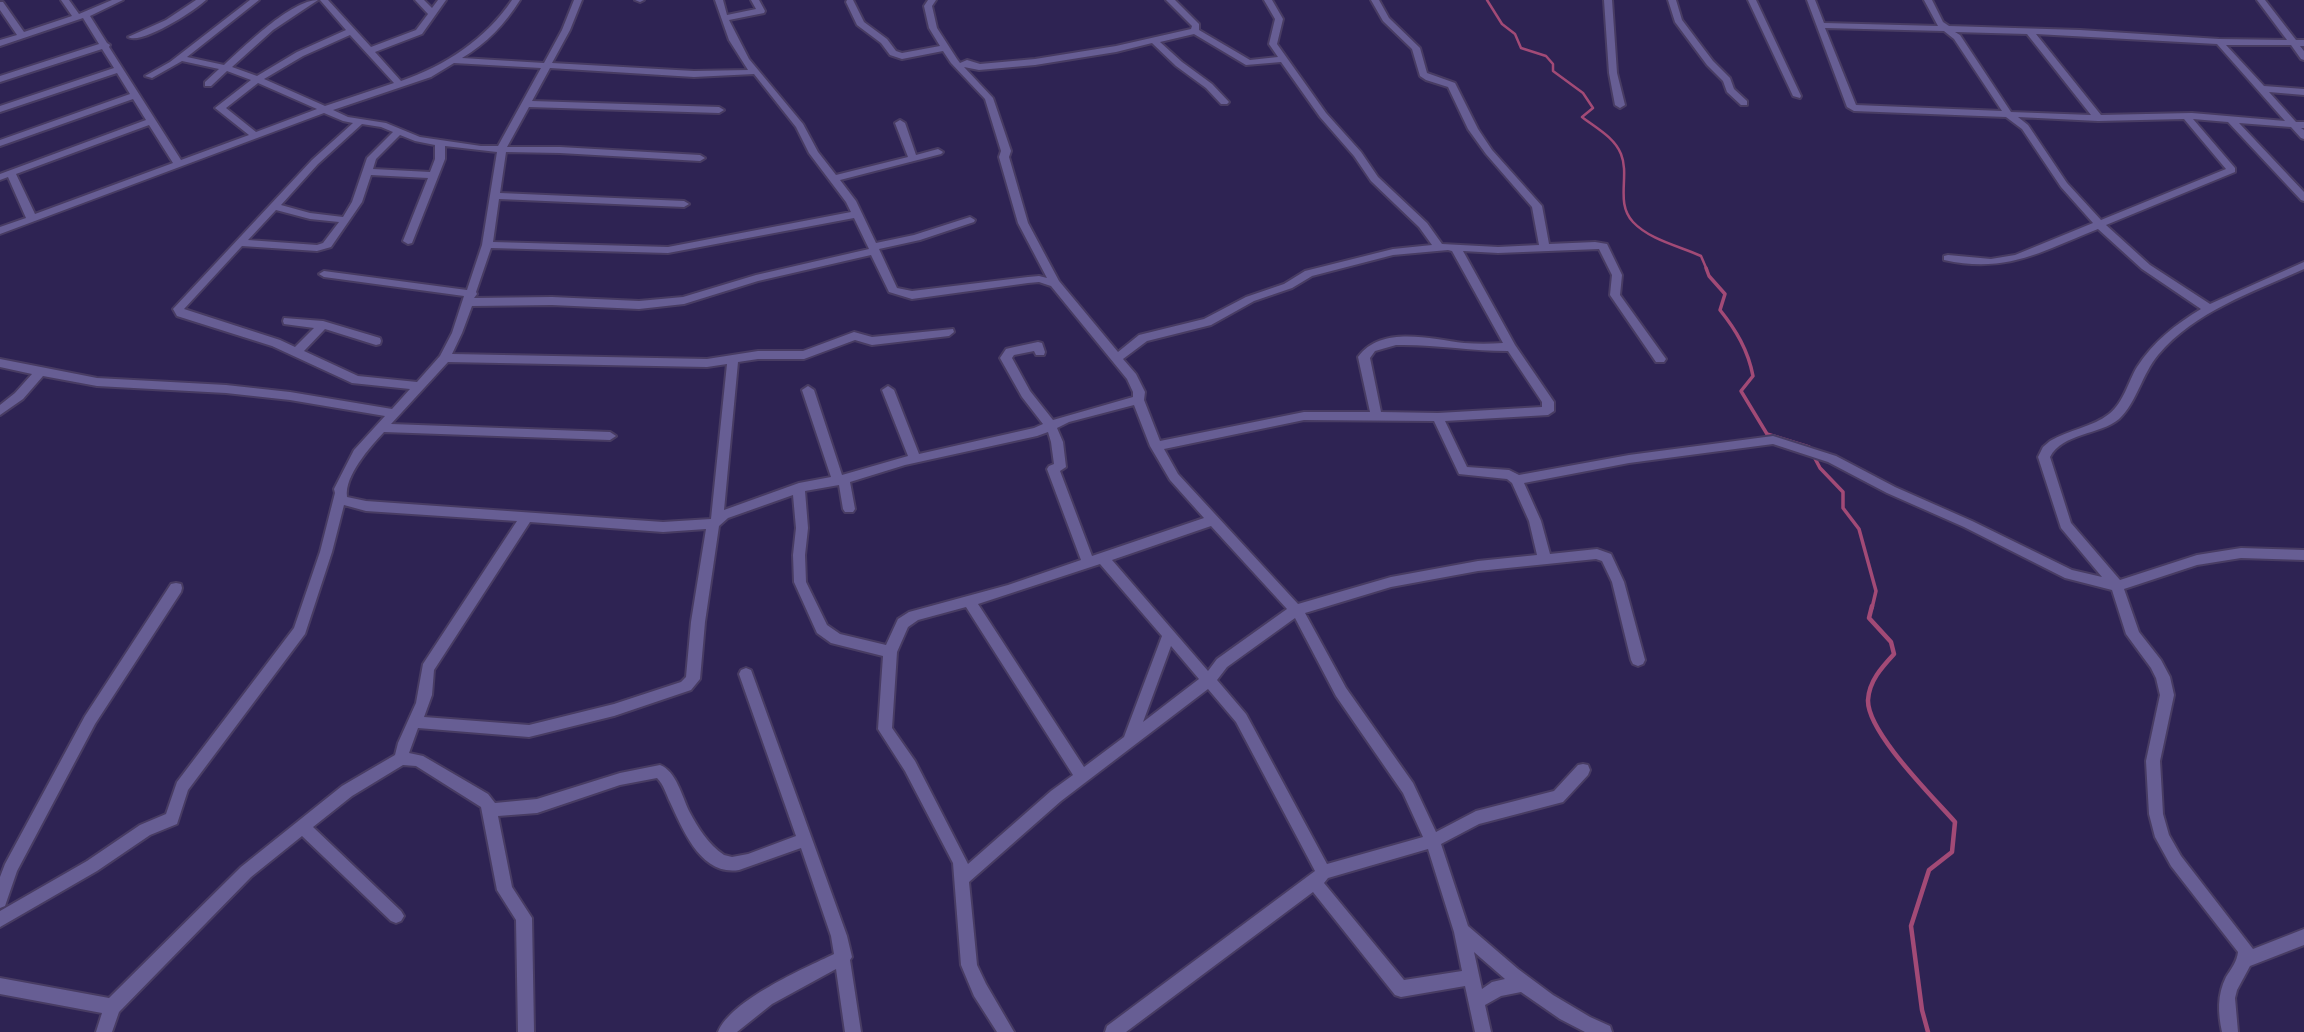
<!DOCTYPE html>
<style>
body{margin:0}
canvas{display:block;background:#2e2353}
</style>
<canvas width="2304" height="1032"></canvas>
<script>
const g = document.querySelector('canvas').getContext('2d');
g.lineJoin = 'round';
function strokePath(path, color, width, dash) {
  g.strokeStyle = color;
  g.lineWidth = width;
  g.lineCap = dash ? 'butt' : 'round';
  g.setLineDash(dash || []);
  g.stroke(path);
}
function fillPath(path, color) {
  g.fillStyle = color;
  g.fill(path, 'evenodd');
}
const streamFar2 = new Path2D(`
 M1487 0 1502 24 1515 34 1521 48 1546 56 1553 64V71L1583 93 1593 108 1582 117C1596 128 1614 137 1621 154 1630 176 1615 203 1633 222 1650 240 1679 246 1701 256L1707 270`);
const streamFar1 = new Path2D(`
 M1706 268 1709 276 1725 294 1720 310C1736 330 1748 350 1753 376L1741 391 1767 434 1809 447 1820 468 1843 492V508L1859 529 1876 591 1872 608`);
const stream = new Path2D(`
 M1872 606 1869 618 1891 642 1894 654C1882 667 1869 681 1868 700 1867 732 1933 797 1955 822L1952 852 1929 870 1911 926 1922 1010 1928 1032`);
const street = new Path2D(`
 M61 0H69L79 14 112 0H123L90 16 107 43 110 45 109 47 181 160 249 135 215 108 251 80 227 71 211 86H205V82L219 69 182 61 152 78 145 76 170 62 250 0H259L187 57 224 65C244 47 291 0 318 0L273 30 232 67 257 76 297 52 346 30 320 0H328L371 47 416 30 428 14 415 0H424L432 8 438 0H446L422 34 375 52 401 81C445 66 486 39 512 0H520C505 24 487 43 462 58L544 63 562 30 574 0H582L570 30 552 63 694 71 748 70 729 40 715 0H723L727 15 756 9 751 0H759L765 11 764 13 729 20 749 59 803 124 818 152 836 175 908 157 895 123 900 120 905 123 916 155 938 149 943 152 941 154 840 180 856 201 876 243 914 235 970 217 975 220 974 222 920 240 879 249 897 288 912 291 1028 277 1039 276 1047 278 1018 223 999 157 1001 151 985 99 951 63 943 51 902 59 890 55 881 43 857 25 846 2 847 0H853L864 22 887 39 896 51 902 53 940 46 929 28 924 6 928 0H936L932 6 937 28 957 59 960 63 967 60 980 64 1035 59 1116 46 1191 29 1192 26 1166 0H1175L1199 24V30L1250 60 1278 57 1269 44 1275 19 1264 0H1272L1283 19 1277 44 1326 113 1361 152 1378 177 1427 223 1442 244 1498 247 1539 245 1532 207 1486 154 1468 129 1448 87 1426 80 1420 76 1412 49 1383 21 1371 0H1379L1389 18 1420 48 1427 73 1455 83 1478 129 1492 150 1542 206 1549 244 1595 242 1607 244 1622 275 1620 295 1666 359 1664 362H1656L1610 295 1612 275 1599 249 1498 253 1463 251 1515 345 1554 402V411L1548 415 1445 421 1467 467 1509 470 1519 475 1629 455 1773 436 1836 456 1895 487 1972 521 2072 570 2102 577 2061 528 2038 457 2043 447 2050 441C2068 430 2093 427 2109 414 2124 402 2128 382 2137 367 2153 342 2176 324 2201 309L2142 269 2098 229C2042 251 2007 274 1944 260V256L1948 255 1991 259 2015 255 2093 223 2061 187 2022 129 2006 117 1854 111 1847 107 1807 0H1815L1824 23 1938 26 1924 0H1932L1943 22 1949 26 2080 30 2219 39 2287 40 2257 0H2265L2296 40H2304V46H2300L2304 51V60L2301 59 2291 45H2226L2264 86 2304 89V95L2269 92 2296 122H2304V128H2301L2304 130V139L2301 138 2291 127 2239 123 2304 192V201L2301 200 2228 122 2193 119 2235 168V172L2106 225 2150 265 2210 304 2304 262V269C2253 292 2195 311 2158 355 2142 374 2137 402 2119 419 2100 435 2062 433 2050 457L2071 523 2120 580 2197 555 2241 548 2304 550V560L2241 558 2197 565 2124 589 2139 632 2161 660 2170 677 2174 695 2160 761 2163 814 2169 835 2181 856 2253 949 2304 929V945L2250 966 2237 990 2235 998 2238 1032H2222C2218 1013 2217 995 2226 977 2231 969 2237 962 2238 952L2171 866 2155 837 2149 814 2146 761 2160 695 2156 678 2151 668 2126 634 2112 590 2065 578 1964 527 1887 493 1828 462 1773 444 1629 463 1524 483 1541 521 1550 554 1597 549 1611 554 1624 582 1645 660 1643 664 1638 666 1633 664 1631 660 1612 582 1602 561 1596 559 1478 571 1391 587 1305 613 1346 688 1413 783 1436 832 1476 811 1554 791 1578 765 1583 764 1588 765 1590 770 1588 775 1563 802 1479 824 1441 844 1468 926 1518 969 1553 995 1590 1017 1610 1026 1612 1032H1585L1560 1019 1521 992 1501 996 1485 1005 1491 1032H1475L1465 986 1401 997 1395 995 1313 892 1126 1032H1105L1107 1026 1315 871 1236 722 1208 689 1061 801 969 882 977 965 986 984 1014 1032H997L974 996 961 965 953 863 905 771 878 729 883 656 831 643 817 633 794 582 793 555 796 528 793 495 728 518 719 526 705 622 700 679 691 690 614 716 529 737 418 728 409 753 423 756 488 794 495 803 537 799 620 773 660 765C676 771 682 796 689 811 698 828 708 844 724 855L732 857 748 854 796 836 739 674 741 670 746 668 751 670 847 936 852 957 850 960 861 1032H845L836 969 772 1004 737 1032H718C731 1000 803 969 834 954L831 936 801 848 739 870C701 876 683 830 670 802 666 794 664 785 657 778L620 785 537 813 498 816 512 887 532 918 534 1032H518L516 920 497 890 481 807 416 766 403 765 352 796 313 827 401 911 404 916 401 921 396 923 391 921 302 836 251 877 119 1012 112 1032H96L102 1013 0 994V978L109 998 241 867 342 786 395 755 398 743 416 703 423 664 517 521 366 511 344 505 332 552 305 634 188 790 177 824 150 835 97 871 0 927V911L87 861 140 825 166 814 177 782 294 628 320 552 335 493 334 489 354 450 385 416 290 400 226 393 97 386 43 376 23 399 0 415V405L15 393 32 374 0 367V359L97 378 226 385 290 392 392 409 410 389 352 383 272 346 177 316 173 309 312 160 353 123 343 121 324 113 0 234V227L26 218 8 177 0 180V174L146 120 133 99 0 146V140L130 94 117 73 0 112V106L114 68 102 49 0 82V76L99 44 83 18 0 46V40L17 35 0 10V2H3L24 32 72 16ZM1825 28 1944 31 1954 39 2002 111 1856 105ZM1955 32 2027 34 2091 115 2011 112 1960 35ZM1194 34 1246 65 1281 62 1320 117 1354 156 1371 181 1419 227 1432 245 1393 249 1305 271 1284 284 1246 297 1204 319 1139 335 1118 352 1059 281 1028 223 1009 157 1011 151 993 98 964 67 979 70 1035 65 1116 52 1152 43 1176 66 1206 88 1221 104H1227L1229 102 1212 84 1182 62 1160 42ZM2036 34 2217 44 2285 121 2192 113 2101 115ZM350 35 394 83 325 106 264 79 303 56ZM454 63 541 68 498 146H481L420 137 386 123 348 117 333 110 431 77ZM550 68 694 77 754 74 796 127 809 153 846 202 851 212 668 247 493 242 499 199 684 207 689 204 684 201 500 193 506 152 560 153 700 161 705 158 700 155 560 147H507L529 107 719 113 724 110 719 107 532 101ZM258 83 317 109 256 132 226 108ZM2018 117 2098 121 2184 119 2226 169 2101 220 2067 183 2028 125ZM362 124 381 127 393 132 367 158 352 202 343 217 310 213 281 205 318 164ZM149 125 173 163 35 214 16 174ZM400 135 415 141 435 145V159L430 172 373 169 376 159ZM445 146 497 152 482 245 467 290 324 271 319 274 324 277 464 296 452 333 440 356 417 382 358 376 304 351 325 329 376 345 380 344 381 341 380 338 323 321 284 318 283 321 284 324 314 328 295 347 280 340 184 309 242 246 317 251 331 247 362 202 371 175 428 178 403 241 408 244 412 243 445 159ZM276 210 310 219 339 222 323 243 317 245 248 240ZM854 218 869 249 756 275 683 297 639 301 552 297 474 298 477 294 476 292 491 248 668 253ZM1448 250 1452 251 1503 343C1490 344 1477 344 1464 343 1431 339 1381 325 1358 357L1370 412H1304L1160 441 1144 400 1145 392 1136 374 1123 359 1147 341 1211 325 1254 301 1292 288 1312 276 1393 255ZM871 255 889 292 912 299 1028 283 1039 282 1051 286 1127 379 1133 392V397L1053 420 1030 391 1012 358 1014 355 1034 351 1036 355H1044L1045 352 1042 343 1038 342 1010 348 1006 349 1000 358 1022 397 1043 424 1034 428 919 454 894 390 888 386 882 390 908 456 842 475 814 390 808 386 802 390 831 477 799 483 724 510 738 362 758 359H804L855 340 872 345 949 336 954 332 953 329 872 337 854 332 803 351H758L707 359 452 354 462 333 472 306 552 305 639 309 684 304 758 281ZM1396 345C1434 344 1470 351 1508 351L1542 402V407L1438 413 1381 412 1370 358 1375 351ZM448 362 707 367 727 364 711 519 663 522 366 501 347 497C344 476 370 447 384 432L610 440 616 436 610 432 391 424ZM1134 405 1150 446 1170 480 1204 518 1092 556 1060 471 1066 467 1063 442 1057 428 1069 422ZM1304 420 1434 421 1459 474 1507 479 1512 483 1529 521 1537 555 1478 561 1391 577 1298 604 1178 474 1164 449ZM1048 432 1051 442 1054 464 1049 466 1047 469 1081 560 1008 585 909 612 898 619 886 645 840 634 827 625 806 582 805 555 808 528 805 491 839 485 843 509 845 512H853L855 509 850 482 905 465 1037 436ZM530 522 663 532 706 529 691 622 686 677 681 682 614 704 529 725 424 717 432 695 434 670ZM1211 526 1287 609 1217 659 1208 671 1112 560ZM1100 564 1162 636 1124 737 1084 767 978 604ZM966 607 1073 775 1051 791 968 864 915 761 892 728 897 652 908 627 918 620ZM1295 618 1336 696 1403 793 1423 837 1327 864 1246 714 1217 680 1227 667ZM1171 646 1199 679 1143 722ZM1428 849 1454 932 1462 971 1404 980 1324 883 1328 878ZM1474 952 1505 979 1492 982 1482 989Z
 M196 0H206C194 11 142 45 128 37L166 20Z
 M635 0H644L640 2Z
 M1604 0H1612L1617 73 1625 105 1620 108 1615 105 1609 73Z
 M1668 0H1676L1682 20 1713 61 1730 78 1734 89 1747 101V105H1741L1727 92 1723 81 1707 65 1675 22Z
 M1748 0H1756L1801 96 1800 98 1793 96Z
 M176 583 181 584 182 588 181 592 95 724 17 871 5 906 0 908V877L5 864 85 716 171 584Z`);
strokePath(streamFar2, '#a24a76', 2.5);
strokePath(streamFar1, '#a24a76', 3.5);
strokePath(stream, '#a24a76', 4.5);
strokePath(street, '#483c63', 4);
fillPath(street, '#675e94');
</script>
